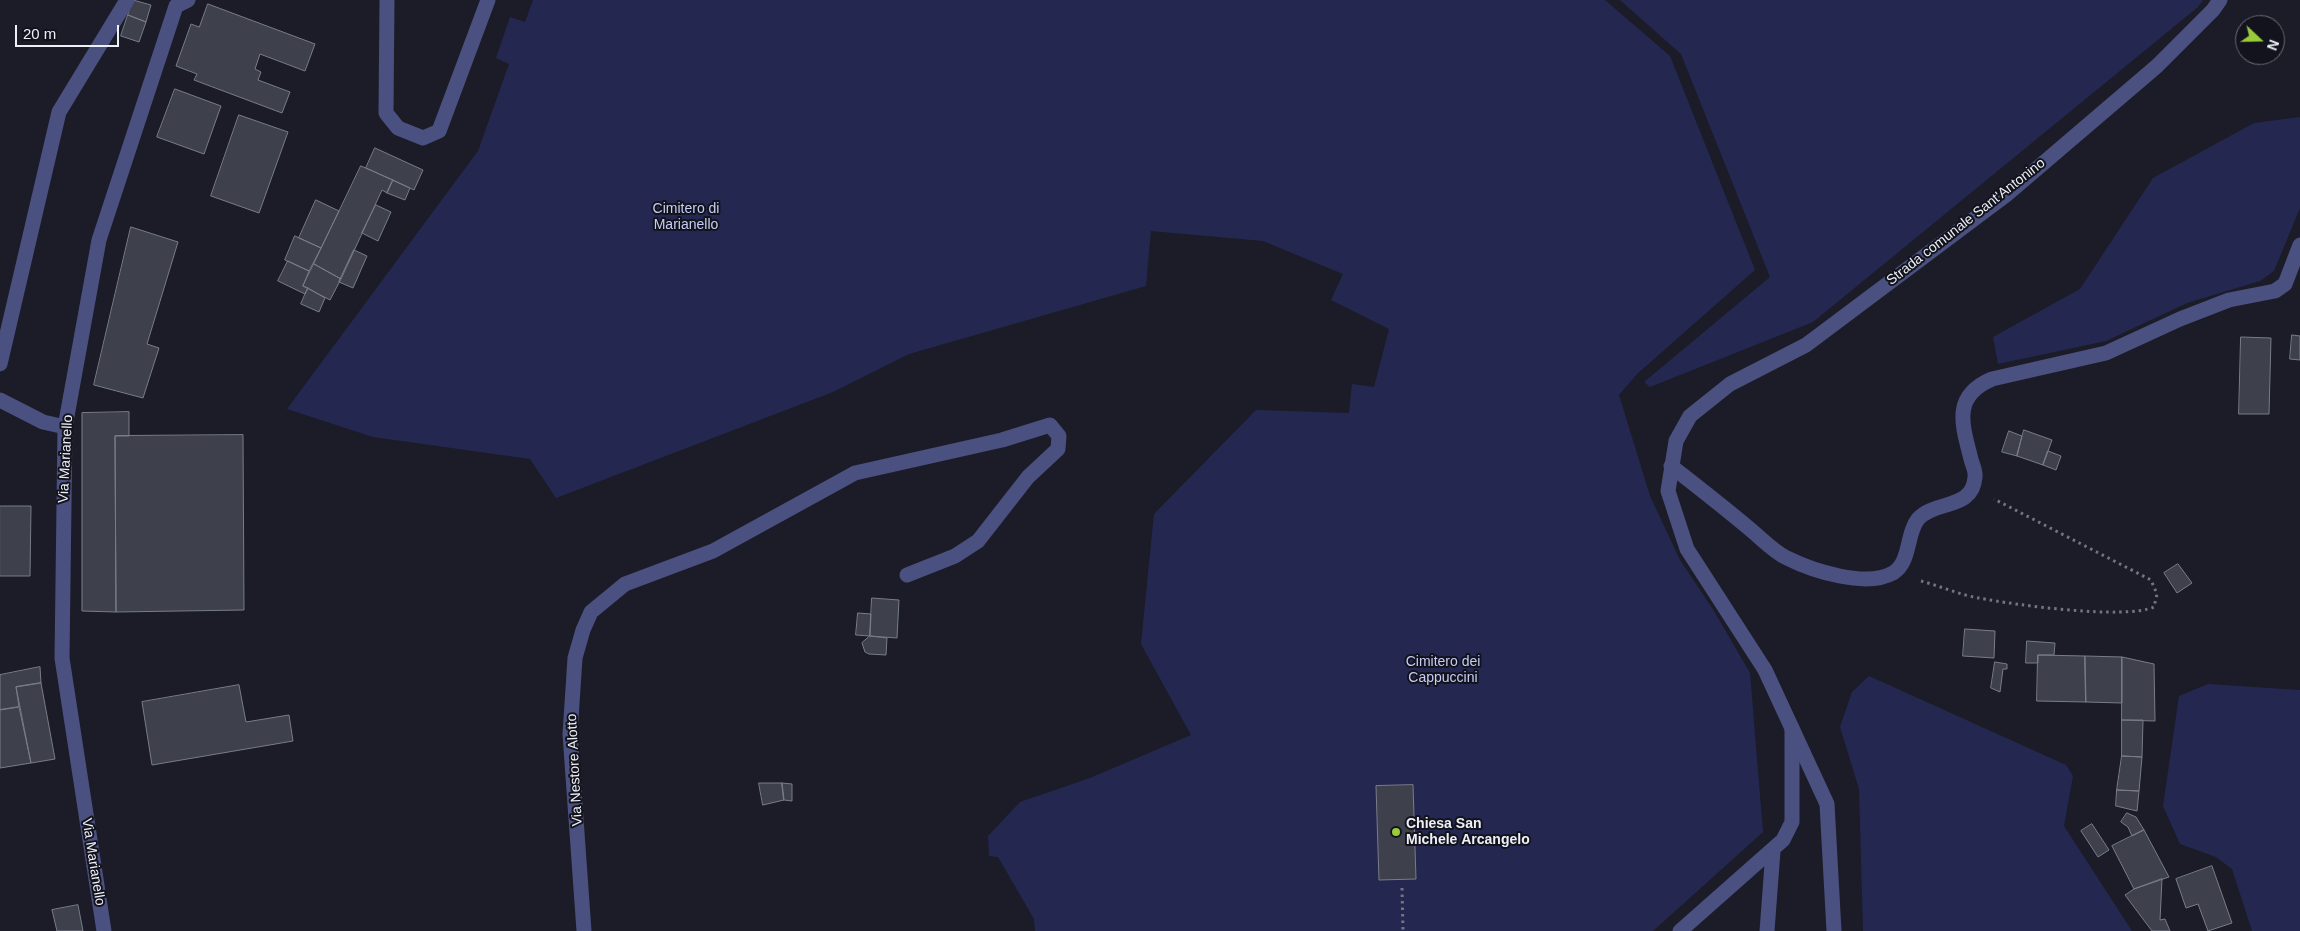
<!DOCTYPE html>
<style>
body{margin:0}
#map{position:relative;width:2300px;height:931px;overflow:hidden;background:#1b1c27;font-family:Helvetica,sans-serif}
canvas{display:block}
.north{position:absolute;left:2235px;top:15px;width:50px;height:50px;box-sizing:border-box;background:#12131d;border:1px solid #6a6b74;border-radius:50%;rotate:111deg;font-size:14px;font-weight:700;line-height:20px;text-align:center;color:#eef0f7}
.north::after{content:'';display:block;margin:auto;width:18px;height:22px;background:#97cb38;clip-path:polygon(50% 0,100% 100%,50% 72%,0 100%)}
.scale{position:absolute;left:15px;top:25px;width:104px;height:22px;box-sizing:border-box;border:2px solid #eef0f7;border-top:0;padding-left:6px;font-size:15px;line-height:18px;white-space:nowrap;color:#eef0f7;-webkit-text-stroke:4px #12131d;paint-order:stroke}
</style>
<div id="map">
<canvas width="2300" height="931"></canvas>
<div class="north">N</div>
<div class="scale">20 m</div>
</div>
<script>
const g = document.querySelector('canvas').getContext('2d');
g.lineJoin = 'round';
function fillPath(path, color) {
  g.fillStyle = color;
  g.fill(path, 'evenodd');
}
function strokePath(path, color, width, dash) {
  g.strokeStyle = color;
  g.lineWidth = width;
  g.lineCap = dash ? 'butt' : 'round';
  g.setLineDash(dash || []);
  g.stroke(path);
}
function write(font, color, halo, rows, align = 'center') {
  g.font = font + ' Helvetica,sans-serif';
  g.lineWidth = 4;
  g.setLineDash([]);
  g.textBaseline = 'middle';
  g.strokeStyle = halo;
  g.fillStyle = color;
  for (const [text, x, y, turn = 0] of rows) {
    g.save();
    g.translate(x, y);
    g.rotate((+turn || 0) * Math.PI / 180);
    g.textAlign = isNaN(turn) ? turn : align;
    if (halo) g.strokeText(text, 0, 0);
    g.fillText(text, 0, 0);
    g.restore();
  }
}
const green = new Path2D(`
 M533 0H1605L1670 56 1755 270 1637 374 1619 395 1650 496 1680 560 1714 611 1750 673 1763 832 1653 931H1035L1034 919 998 857 989 856 988 836 1020 802 1090 778 1191 735 1141 644 1154 514 1256 410 1349 413 1352 384 1374 387 1389 329 1331 300 1343 274 1263 241 1151 231 1146 286 909 354 833 392 556 498 530 459 373 437 287 409 478 151 509 64 496 58 510 17 525 22Z
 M1620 0H2203L2198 7 1813 322 1650 387 1644 382 1770 277 1681 54Z
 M2300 117V208L2274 271 2260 281 2187 303 2106 341 1998 364 1993 337 2080 289 2153 178 2254 123Z
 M1869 676 2066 765 2073 776 2064 826 2132 931H1863L1859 789 1840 727 1852 692Z
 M2208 684 2300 690V931H2252L2232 869 2216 857 2180 844 2163 806 2179 696Z`);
const building = new Path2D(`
 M133 0 151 5 146 22 128 15Z
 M208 4 315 44 305 71 260 54 255 69 261 72 258 80 290 92 282 113 194 80 197 74 176 66 191 24 199 27Z
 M128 15 146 22 139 42 121 36Z
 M175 89 221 106 204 154 157 137Z
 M239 115 288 132 259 213 211 196Z
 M375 148 423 170 414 190 366 168Z
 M361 166 393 180 387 193 382 190 341 279 314 264Z
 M393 180 410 188 405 200 387 193Z
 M316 200 339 211 321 248 299 238Z
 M376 205 391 212 378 241 362 233Z
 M131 227 178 242 147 344 159 348 143 398 94 385Z
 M295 236 321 248 309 271 285 260Z
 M354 250 367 256 353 288 339 282Z
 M288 261 309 271 303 286 308 288 305 294 278 281Z
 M314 264 341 279 330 300 303 286Z
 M308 288 325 298 319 312 301 304Z
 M2292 335 2300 336V360L2290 359Z
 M2241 337 2271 338 2269 414H2239Z
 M129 412V436H115L116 612 82 611V413Z
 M2024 430 2052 440 2043 465 2017 456Z
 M2009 431 2022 436 2017 456 2002 452Z
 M243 435 244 610 116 612 115 436Z
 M2048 451 2061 456 2056 470 2043 465Z
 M0 506H31L30 576H0Z
 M2178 564 2192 583 2177 593 2164 573Z
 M872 598 899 600 897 638 870 636Z
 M858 613 871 614 870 636 856 635Z
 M1965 629 1995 631 1994 658 1963 656Z
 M870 636 887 638 886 655 869 654 865 652 862 643Z
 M2027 641 2055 643 2054 655H2038V663H2026Z
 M2038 655 2085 656 2086 702 2037 701Z
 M2085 656 2122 657V703L2086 702Z
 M2122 657 2154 664 2155 721 2122 720Z
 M1995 662 2007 664V669H2003L2000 692 1991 688Z
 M40 667 41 683 16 687 19 707 0 710V675Z
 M41 683 55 759 31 763 16 687Z
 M239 685 246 722 289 715 293 741 152 765 142 702Z
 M19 707 31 763 0 768V710Z
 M2122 720H2143L2142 757 2122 756Z
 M2122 756 2142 757 2139 791 2117 790Z
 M759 783H782L784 800 763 805Z
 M782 783 792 784V801L784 800Z
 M1413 785 1416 879 1379 880 1376 786Z
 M2117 790 2139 791 2137 811 2116 806Z
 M2127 813 2136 817 2144 830 2132 836 2128 827 2121 822Z
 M2092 824 2109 850 2098 857 2081 831Z
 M2144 830 2169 877 2134 889 2112 846Z
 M2212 866 2232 923 2208 931 2198 904 2186 908 2176 879Z
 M2162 879 2160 920 2165 919 2170 931H2152L2125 895 2134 889Z
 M78 905 83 931H57L52 910Z`);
const path = new Path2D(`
 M1921 581C1940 586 1960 595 1979 598 2015 605 2125 620 2154 607L2157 594 2151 580 1994 499
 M1402 888 1403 931`);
const service = new Path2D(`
 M0 364 59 112 127 0
 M0 400 43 422 65 427
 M1671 466C1698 487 1725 508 1751 530 1762 539 1774 552 1787 558 1813 571 1866 588 1893 573 1911 562 1906 534 1918 519 1935 500 1973 510 1975 477 1976 471 1972 464 1971 459 1962 424 1952 396 1992 379L2106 353 2180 319 2229 300 2275 291 2285 284 2300 245
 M584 931 570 734 575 658 583 630 591 612 625 584 713 551 855 473 1002 440 1050 425 1059 436 1058 449 1028 477 978 541 955 556 907 575
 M1680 931 1783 840 1792 822V728
 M1767 931 1773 851`);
const minor = new Path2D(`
 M387 0 386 113 398 128 423 138 439 131 488 0
 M104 931 62 658 65 427 99 240 176 6 188 0
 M1834 931 1827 804 1765 670 1687 549 1668 491 1676 441 1690 416 1730 384 1806 345 2006 195 2157 66 2213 10 2220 0`);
const markers = [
 [1396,832,5,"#97cb38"]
];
const parkNames = [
 ["Cimitero di",686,209],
 ["Marianello",686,225],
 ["Cimitero dei",1443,662],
 ["Cappuccini",1443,678]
];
const streetNames = [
 ["Strada comunale Sant'Antonino",1966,222,-38],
 ["Via Marianello",66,459,-87],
 ["Via Nestore Alotto",575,770,-93],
 ["Via Marianello",93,862,81]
];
const poiNames = [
 ["Chiesa San",1406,824],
 ["Michele Arcangelo",1406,840]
];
fillPath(green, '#242850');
fillPath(building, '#3e404c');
strokePath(building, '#797c89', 1);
strokePath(path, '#74757e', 3, [2.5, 4]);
strokePath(service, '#4a507f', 15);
strokePath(minor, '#4a507f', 15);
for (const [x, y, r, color] of markers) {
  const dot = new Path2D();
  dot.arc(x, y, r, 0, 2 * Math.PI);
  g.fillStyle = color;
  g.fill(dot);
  strokePath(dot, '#12131d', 2);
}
write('14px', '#c6cdf5', '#12131d', parkNames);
write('14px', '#eef0f7', '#12131d', streetNames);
write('bold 14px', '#eef0f7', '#12131d', poiNames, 'left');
</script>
